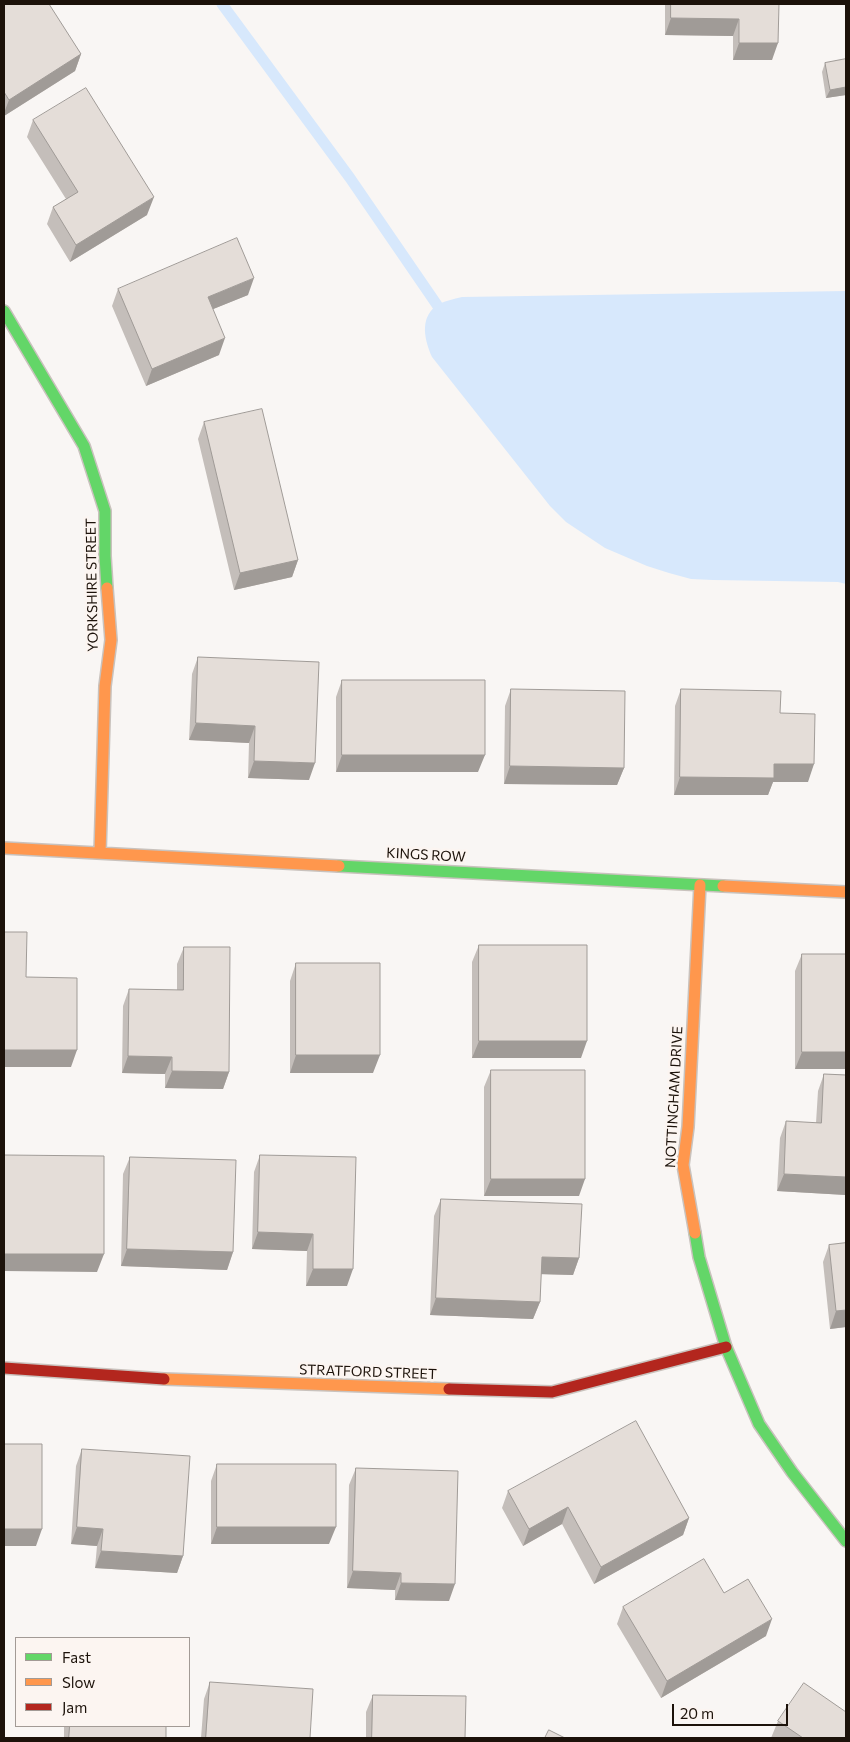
<!DOCTYPE html>
<style>
body{margin:0}
#map{position:relative;width:850px;height:1742px;overflow:hidden;background:#f9f6f4;font-family:Commissioner,sans-serif}
canvas{display:block}
.frame{position:absolute;inset:0;border:5px solid #1c120a;pointer-events:none}
.legend{position:absolute;left:15px;top:1637px;width:175px;height:90px;box-sizing:border-box;background:#fcf5f1;border:1px solid #a29a95;margin:0;padding:6px 9px;list-style:none;font-size:15px;color:#1c120a}
.legend li{display:flex;align-items:center;gap:10px;height:25px}
.legend b{width:25px;border:1px solid #a29a95}
.scale{position:absolute;left:672px;top:1704px;width:116px;height:22px;box-sizing:border-box;border:2px solid #1c120a;border-top:0;padding-left:6px;font-size:15px;line-height:18px;white-space:nowrap;color:#1c120a;-webkit-text-stroke:4px #fcf5f1;paint-order:stroke}
</style>
<div id="map">
<canvas width="850" height="1742"></canvas>
<div class="frame"></div>
<ul class="legend">
<li><b style="height:6px;background:#63d668"></b>Fast</li>
<li><b style="height:6px;background:#ff974d"></b>Slow</li>
<li><b style="height:6px;background:#b3261e"></b>Jam</li>
</ul>
<div class="scale">20 m</div>
</div>
<script>
const g = document.querySelector('canvas').getContext('2d');
g.lineJoin = 'round';
function fillPath(path, color) {
  g.fillStyle = color;
  g.fill(path, 'evenodd');
}
function strokePath(path, color, width, dash) {
  g.strokeStyle = color;
  g.lineWidth = width;
  g.lineCap = dash ? 'butt' : 'round';
  g.setLineDash(dash || []);
  g.stroke(path);
}
function write(font, color, halo, rows, align = 'center') {
  g.font = font + ' Commissioner,sans-serif';
  g.lineWidth = 5;
  g.setLineDash([]);
  g.textBaseline = 'middle';
  g.strokeStyle = halo;
  g.fillStyle = color;
  for (const [text, x, y, turn = 0] of rows) {
    g.save();
    g.translate(x, y);
    g.rotate((+turn || 0) * Math.PI / 180);
    g.textAlign = isNaN(turn) ? turn : align;
    if (halo) g.strokeText(text, 0, 0);
    g.fillText(text, 0, 0);
    g.restore();
  }
}
const water = new Path2D(`
 M846 291V584L838 582 713 580 691 579 669 573 647 566 605 548 566 522 550 506 432 357C425 341 419 319 436 306 443 301 454 299 462 297Z`);
const stream = new Path2D(`
 M222 4 350 178 446 318`);
const fast = new Path2D(`
 M4 311 84 446 105 511V556L107 588
 M339 866 723 886
 M695 1233 699 1257 726 1347 759 1424 792 1472 846 1541`);
const slow = new Path2D(`
 M4 848 339 866
 M100 853 105 686 111 640 107 588
 M723 886 846 892
 M695 1233 683 1165 688 1127 700 885
 M164 1379 449 1389`);
const jam = new Path2D(`
 M4 1368 164 1379
 M449 1389 552 1392 726 1347`);
const wall = new Path2D(`
 M4 4 81 54 75 71 4 116Z
 M665 4H779L772 60H733V36L665 35Z
 M846 59V95L826 98 822 72 825 63Z
 M33 120 147 215 70 262 47 224 53 207 66 199 27 137Z
 M118 289 248 295 213 309 219 355 146 386 112 306Z
 M204 422 298 560 292 577 234 590 198 439Z
 M198 657 309 780 248 778 249 743 189 740 192 674Z
 M342 680 478 772H336V697Z
 M511 689 624 768 617 785 504 784 505 706Z
 M681 689 780 713 808 782H773L768 795H674L675 706Z
 M479 945 581 1058H472V962Z
 M184 947 229 1072 223 1089 165 1088V1074L122 1073 123 1006 129 989 177 990V964Z
 M802 954 846 1069H795V971Z
 M296 963 373 1073H290V981Z
 M491 1070 579 1196H484V1087Z
 M824 1074 846 1075V1195L777 1191 780 1138 786 1121 816 1123 818 1091Z
 M260 1155 347 1286H306L307 1251 252 1249 254 1172Z
 M130 1157 233 1252 227 1270 121 1266 123 1174Z
 M441 1199 579 1258 573 1275 541 1274 540 1302 533 1319 430 1315 434 1216Z
 M846 1243V1327L830 1329 823 1262 829 1245Z
 M82 1449 183 1556 177 1573 95 1568 97 1546 71 1544 76 1466Z
 M217 1464 329 1544H211V1481Z
 M356 1468 449 1601 395 1600V1590L347 1588 349 1485Z
 M508 1491 689 1518 683 1535 594 1584 562 1524 523 1546 502 1508Z
 M724 1593 766 1636 661 1698 617 1624 623 1607Z
 M210 1682 310 1738H201L204 1699Z
 M373 1695 465 1738H366V1712Z
 M778 1721 846 1738H771Z
 M64 1726H166V1738H64Z`);
const shadedWall = new Path2D(`
 M671 18 739 19 733 36 665 35Z
 M739 43H778L772 60H733Z
 M81 54 75 71 4 116V113L9 100Z
 M846 87V95L826 98 830 90Z
 M154 197 147 215 70 262 76 245Z
 M254 278 248 295 201 314 208 297Z
 M225 338 219 355 146 386 152 369Z
 M298 560 292 577 234 590 240 573Z
 M196 723 255 726 249 743 189 740Z
 M342 755H485L478 772H336Z
 M254 761 315 763 309 780 248 778Z
 M774 764H814L808 782H773L768 795H674L680 777Z
 M510 766 624 768 617 785 504 784Z
 M479 1041H587L581 1058H472Z
 M4 1050H77L71 1067H4Z
 M802 1052H846V1069H795Z
 M296 1055H380L373 1073H290Z
 M128 1056 172 1057 165 1074 122 1073Z
 M172 1071 229 1072 223 1089 165 1088Z
 M784 1174 846 1177V1195L777 1191Z
 M491 1179H585L579 1196H484Z
 M258 1232 313 1234 307 1251 252 1249Z
 M127 1249 233 1252 227 1270 121 1266Z
 M4 1254H104L97 1272 4 1271Z
 M542 1257 579 1258 573 1275 536 1274Z
 M313 1269H353L347 1286H306Z
 M436 1298 540 1302 533 1319 430 1315Z
 M846 1310V1327L830 1329 836 1311Z
 M568 1507 562 1524 523 1546 529 1529Z
 M689 1518 683 1535 594 1584 601 1567Z
 M77 1527 103 1529 97 1546 71 1544Z
 M217 1527H336L329 1544H211Z
 M4 1529H42L36 1546H4Z
 M101 1551 183 1556 177 1573 95 1568Z
 M353 1571 401 1573 395 1590 347 1588Z
 M401 1583 455 1584 449 1601 395 1600Z
 M772 1619 766 1636 661 1698 667 1681Z`);
const building = new Path2D(`
 M4 4H49L81 54 9 100 4 92Z
 M671 4H779L778 43H739V19L671 18Z
 M846 59V87L830 90 825 63Z
 M86 88 154 197 76 245 53 207 78 192 33 120Z
 M237 238 254 278 208 297 225 338 152 369 118 289Z
 M262 409 298 560 240 573 204 422Z
 M198 657 319 662 315 763 254 761 255 726 196 723Z
 M342 680H485V755H342Z
 M511 689 625 691 624 768 510 766Z
 M681 689 781 691 780 713 815 714 814 764H774V778L680 777Z
 M4 932H27L26 977 77 978V1050H4Z
 M479 945H587V1041H479Z
 M184 947H230L229 1072 172 1071V1057L128 1056 129 989 183 990Z
 M802 954H846V1052H802Z
 M296 963H380V1055H296Z
 M491 1070H585V1179H491Z
 M824 1074 846 1075V1177L784 1174 786 1121 821 1123Z
 M4 1155 104 1156V1254H4Z
 M260 1155 356 1157 353 1269H313V1234L258 1232Z
 M130 1157 236 1160 233 1252 127 1249Z
 M441 1199 582 1204 579 1258 542 1257 540 1302 436 1298Z
 M846 1243V1310L836 1311 829 1245Z
 M636 1421 689 1518 601 1567 568 1507 529 1529 508 1491Z
 M4 1444H42V1529H4Z
 M82 1449 190 1456 183 1556 101 1551 103 1529 77 1527Z
 M217 1464H336V1527H217Z
 M356 1468 458 1471 455 1584 401 1583V1573L353 1571Z
 M704 1559 724 1593 748 1579 772 1619 667 1681 623 1607Z
 M210 1682 313 1689 310 1738H206Z
 M804 1683 846 1712V1738H803L778 1721Z
 M373 1695 466 1696 465 1738H372Z
 M70 1726H166V1738H69Z
 M549 1730 565 1738H545Z`);
const streetNames = [
 ["YORKSHIRE STREET",92,585,-91],
 ["KINGS ROW",426,855,3],
 ["NOTTINGHAM DRIVE",674,1097,-87],
 ["STRATFORD STREET",368,1372,2]
];
fillPath(water, '#d7e8fc');
strokePath(stream, '#d7e8fc', 11);
strokePath(fast, '#c9c2bd', 14);
strokePath(slow, '#c9c2bd', 14);
strokePath(jam, '#c9c2bd', 14);
strokePath(fast, '#63d668', 11);
strokePath(slow, '#ff974d', 11);
strokePath(jam, '#b3261e', 11);
fillPath(wall, '#c4beba');
fillPath(shadedWall, '#a09b97');
fillPath(building, '#e4ddd8');
strokePath(building, '#a09b97', 1);
write('14px', '#1c120a', '#fcf5f1', streetNames);
</script>
